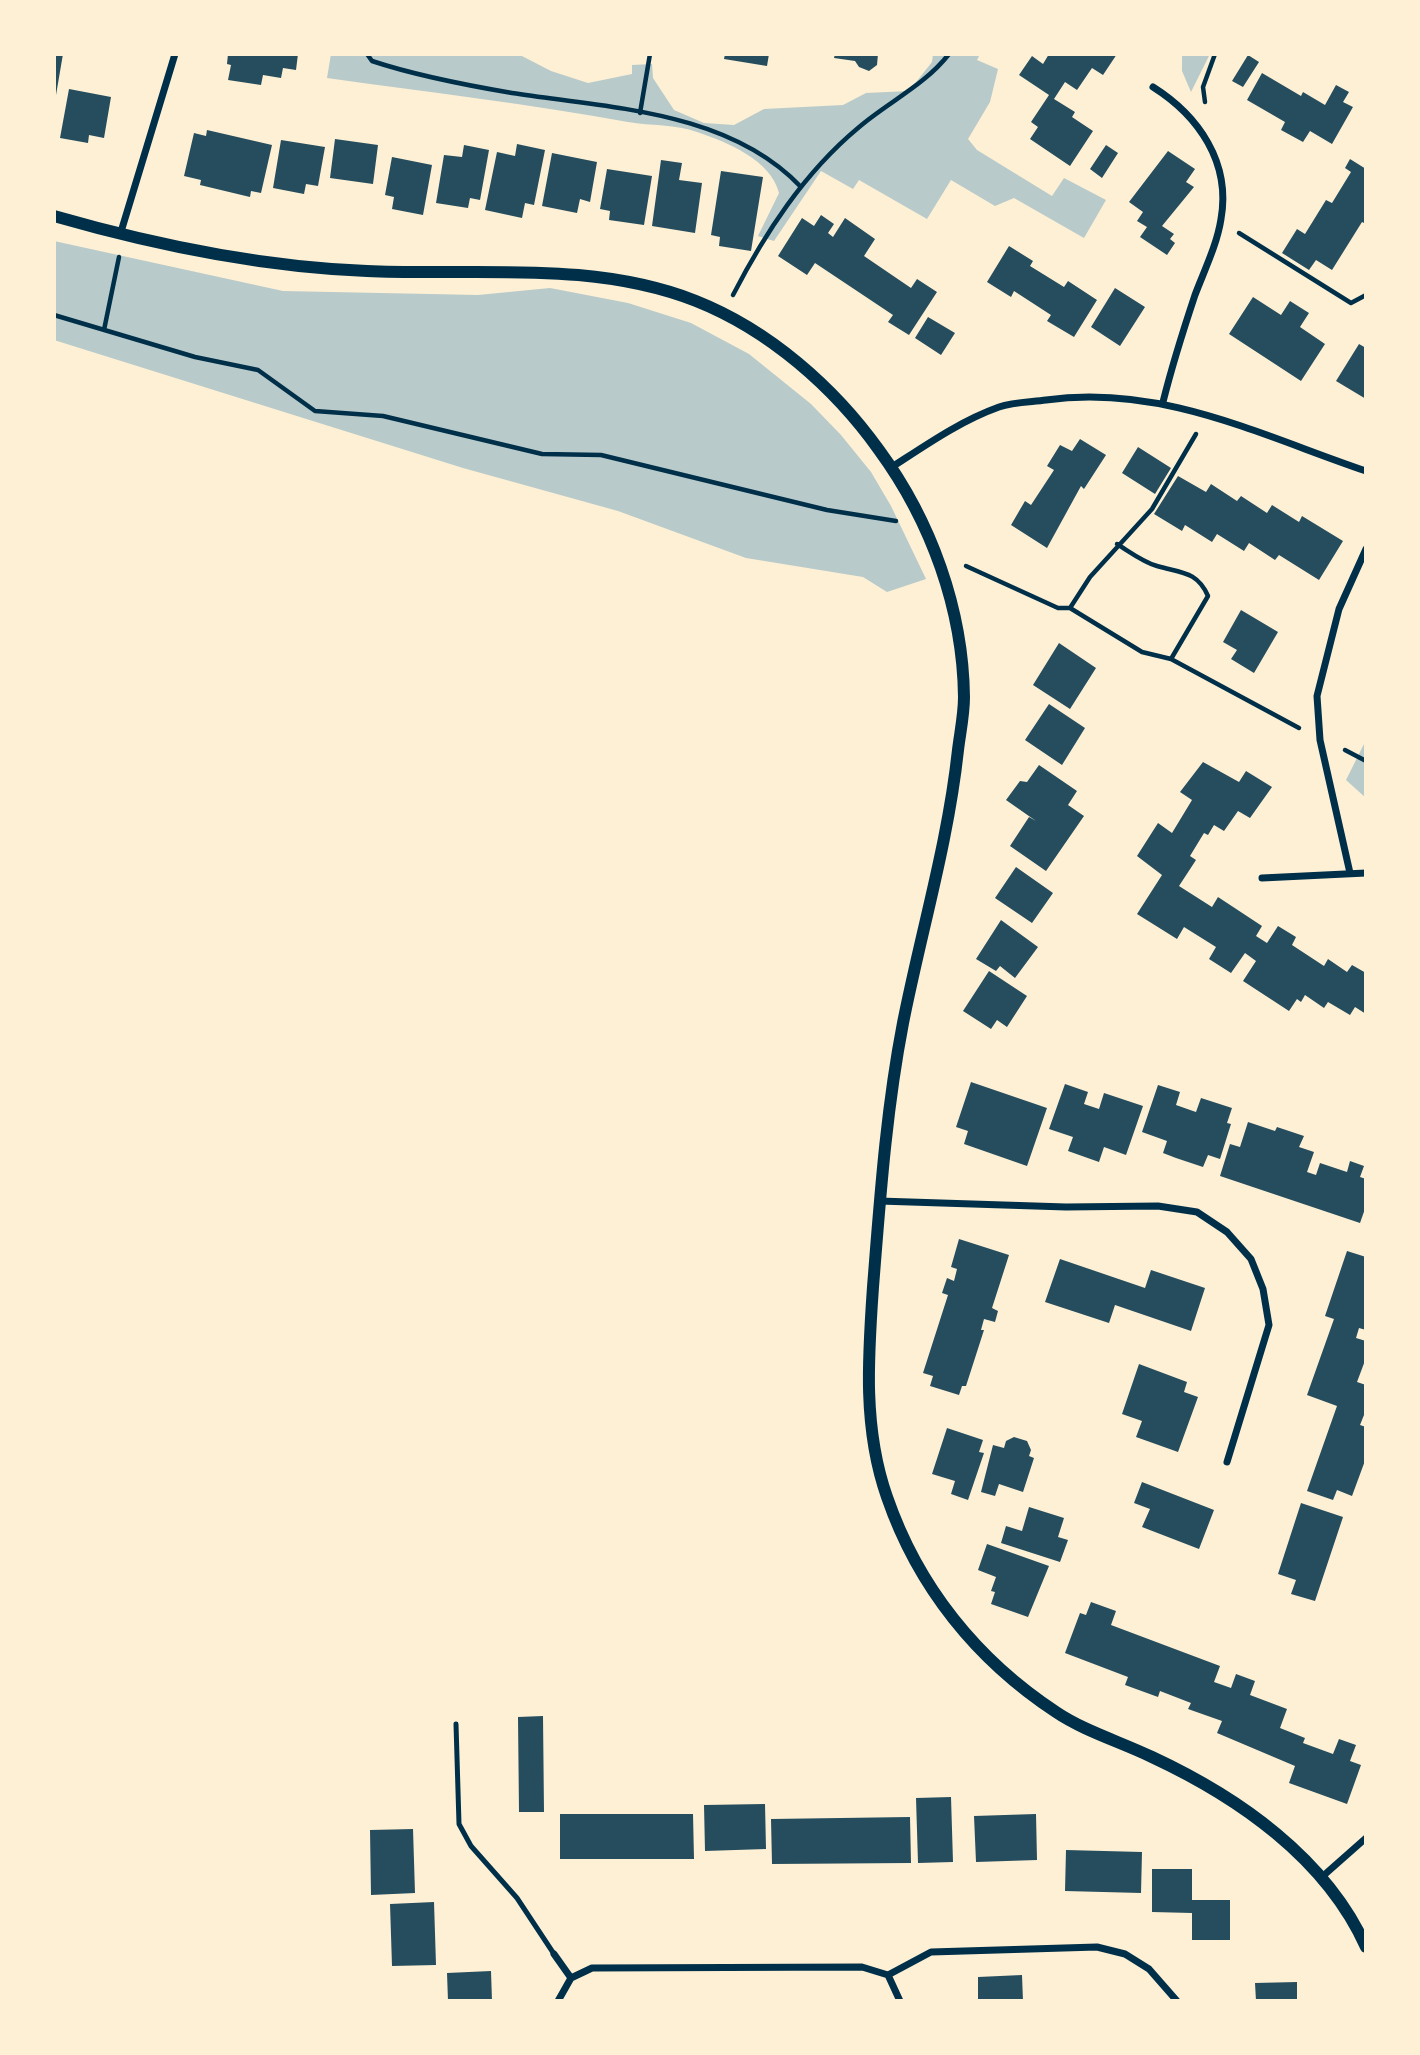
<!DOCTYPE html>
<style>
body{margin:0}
#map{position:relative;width:1420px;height:2055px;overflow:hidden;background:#fdf0d5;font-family:Quicksand,sans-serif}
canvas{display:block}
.frame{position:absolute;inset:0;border:56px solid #fdf0d5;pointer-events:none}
</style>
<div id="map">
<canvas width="1420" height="2055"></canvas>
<div class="frame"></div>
</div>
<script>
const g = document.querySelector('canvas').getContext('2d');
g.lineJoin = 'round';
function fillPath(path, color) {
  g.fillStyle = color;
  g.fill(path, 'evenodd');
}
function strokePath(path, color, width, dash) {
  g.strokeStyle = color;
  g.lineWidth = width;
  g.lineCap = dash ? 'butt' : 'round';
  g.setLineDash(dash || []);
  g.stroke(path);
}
const green = new Path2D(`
 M331 54H518L551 71 588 83 632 74V65L652 64 653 78 674 110 704 123 734 125 764 109 843 105 866 93 909 91 932 62 933 54H980L977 60 998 69 990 102 968 139 977 150 1052 196 1064 178 1106 200 1084 238 1014 198 995 206 951 180 927 219 859 180 853 189 821 171 774 241 758 236 779 193C771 160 727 142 697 132 676 124 651 126 628 122 529 104 427 92 327 78Z
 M1182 54H1210L1191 92 1182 71Z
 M54 241 283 291 478 295 550 288 628 303 691 323 749 354 811 404 841 435 871 472 891 506 926 579 887 592 863 577 746 558 618 511 463 468 54 340Z
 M1366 740V798L1346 780Z`);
const building = new Path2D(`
 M54 54H63L56 95H54Z
 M228 54H298L296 70 283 68 281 78 263 75 261 85 228 80 231 65 227 64Z
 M725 54H769L767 66 724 59Z
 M835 54H878L877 65 869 71 859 67 855 61 834 58Z
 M1049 54H1117L1103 75 1092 68 1077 90 1065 82 1054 99 1075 112 1072 117 1093 131 1070 166 1030 139 1038 127 1031 122 1049 95 1019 75 1032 56 1043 64Z
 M1248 55 1259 62 1243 87 1232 81Z
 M1262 73 1301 96 1303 92 1325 105 1336 85 1349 92 1343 102 1353 107 1332 144 1310 131 1303 142 1281 130 1285 122 1247 100Z
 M69 89 111 97 104 138 89 135 88 143 60 138Z
 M207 130 272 145 261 193 251 191 250 197 200 185 201 180 184 176 194 133 206 136Z
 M335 139 378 145 373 184 330 178Z
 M281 140 325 147 318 186 306 184 304 194 273 188Z
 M517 144 545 150 534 205 525 203 522 218 485 210 497 152 515 156Z
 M464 145 489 150 480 200 470 198 468 208 436 203 444 155 462 157Z
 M1106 145 1118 153 1102 178 1090 169Z
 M1168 151 1195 169 1186 182 1194 187 1162 226 1174 234 1170 239 1175 243 1167 255 1140 237 1147 227 1137 221 1143 212 1129 202Z
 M552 153 597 162 590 202 580 199 577 213 542 206Z
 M392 157 432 165 423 215 392 209 394 197 385 195Z
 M1350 159 1366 169V224L1362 222 1332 270 1316 260 1309 270 1282 253 1297 229 1305 234 1326 200 1332 203 1351 172 1345 168Z
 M661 160 682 163 679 180 702 183 695 233 652 226Z
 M607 169 652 176 644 225 609 220 610 211 600 209Z
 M721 171 763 177 751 251 719 246 720 237 711 235Z
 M821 215 834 224 828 233 833 237 845 218 875 239 864 256 911 288 917 279 937 292 909 335 888 322 893 315 815 263 807 275 778 256 802 218 814 226Z
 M1009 246 1033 261 1030 266 1064 287 1068 281 1097 300 1074 337 1047 321 1051 315 1014 291 1011 297 987 282Z
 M1115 288 1145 307 1120 346 1091 327Z
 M1253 297 1281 315 1290 301 1309 313 1300 327 1325 344 1301 381 1229 334Z
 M928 317 955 333 941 355 915 338Z
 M1359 344 1366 348V399L1336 381Z
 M1080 439 1106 455 1084 489 1081 486 1047 548 1011 525 1025 501 1031 505 1054 470 1047 466 1060 445 1072 451Z
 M1138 447 1171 468 1155 494 1122 473Z
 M1178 476 1206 492 1211 484 1237 501 1241 496 1267 513 1272 505 1299 522 1302 516 1343 541 1319 580 1279 555 1275 560 1249 543 1244 551 1217 534 1212 542 1185 525 1182 531 1154 514Z
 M1241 610 1278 632 1254 673 1231 659 1237 650 1223 642Z
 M1059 643 1096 668 1070 709 1033 685Z
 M1049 704 1085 728 1062 765 1025 740Z
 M1203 762 1239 782 1246 771 1272 787 1250 818 1238 811 1224 831 1214 825 1208 835 1204 833 1190 856 1196 860 1179 886 1212 907 1218 897 1262 926 1256 936 1267 943 1278 926 1296 937 1292 945 1324 966 1328 959 1347 972 1352 965 1366 973V1014L1355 1007 1350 1015 1328 1002 1324 1008 1305 995 1301 1002 1297 999 1289 1011 1243 981 1256 961 1245 953 1231 973 1209 959 1216 947 1184 927 1177 939 1137 914 1162 875 1137 856 1158 823 1172 833 1192 800 1180 792Z
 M1039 765 1077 791 1068 805 1084 816 1046 871 1010 846 1029 817 1036 821 1006 800 1020 781 1027 782Z
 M1016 867 1053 893 1032 923 995 898Z
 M1001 920 1038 947 1015 978 1000 966 996 971 976 959Z
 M989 971 1027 996 1007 1027 997 1020 991 1029 963 1011Z
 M971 1082 1047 1108 1027 1166 964 1144 968 1131 956 1127Z
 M1065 1084 1088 1092 1084 1104 1099 1109 1104 1093 1143 1106 1126 1155 1104 1147 1099 1162 1068 1151 1073 1137 1049 1129Z
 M1158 1085 1180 1092 1176 1105 1193 1111 1196 1112 1201 1098 1232 1108 1227 1123 1231 1124 1220 1159 1208 1155 1203 1167 1176 1158 1163 1153 1167 1141 1142 1132Z
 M1248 1122 1275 1131 1277 1127 1304 1136 1299 1147 1314 1152 1307 1172 1316 1175 1320 1163 1347 1172 1350 1161 1364 1166 1360 1177 1366 1179V1206L1360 1223 1220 1176 1230 1144 1240 1147Z
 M959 1239 1009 1255 992 1308 998 1311 995 1322 984 1319 981 1330H984L966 1386H962L959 1395 930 1386 933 1376 923 1373 948 1295 942 1293 947 1278 954 1281 957 1269 951 1267Z
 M1347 1251 1366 1257V1330L1359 1328 1356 1338 1366 1341V1358L1357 1382 1366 1385V1410L1360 1425 1366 1427V1458L1352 1496 1337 1490 1333 1500 1307 1491 1337 1406 1307 1395 1334 1319 1325 1316Z
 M1060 1259 1145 1288 1151 1270 1205 1288 1191 1331 1115 1305 1109 1323 1045 1302Z
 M1139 1364 1187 1382 1184 1392 1198 1397 1178 1452 1136 1437 1142 1421 1122 1414Z
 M947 1428 983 1440 979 1452 984 1453 968 1500 951 1494 955 1481 932 1474Z
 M1014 1437 1027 1441 1031 1450 1029 1456 1034 1458 1023 1492 999 1484 995 1496 981 1492 993 1445 1004 1448 1006 1441Z
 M1142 1482 1214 1510 1199 1549 1142 1527 1150 1509 1134 1503Z
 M1301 1503 1343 1517 1315 1601 1291 1594 1296 1580 1278 1574Z
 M1029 1507 1064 1518 1058 1537 1068 1540 1060 1562 1001 1543 1006 1526 1022 1531Z
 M987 1544 1049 1566 1028 1617 991 1604 995 1592 991 1591 996 1577 978 1570Z
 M1091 1602 1116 1611 1111 1625 1220 1666 1214 1682 1231 1688 1236 1674 1255 1681 1250 1695 1287 1709 1280 1728 1305 1738 1303 1743 1333 1754 1339 1739 1356 1745 1350 1761 1361 1765 1347 1804 1289 1783 1295 1766 1217 1733 1222 1721 1188 1709 1191 1703 1160 1691 1158 1697 1125 1685 1128 1677 1065 1653 1080 1613 1086 1615Z
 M543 1716 544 1812H519L518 1717Z
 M951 1797 953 1862 918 1863 916 1798Z
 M765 1804 766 1849 705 1851 704 1805Z
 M560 1814H693L694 1859H560Z
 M1036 1814 1037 1860 976 1862 974 1816Z
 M910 1817 911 1863 772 1864 771 1819Z
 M413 1829 415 1893 371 1895 370 1830Z
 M1066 1850 1142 1852 1141 1893 1065 1891Z
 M1152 1869H1192V1900H1230V1940H1192V1913L1152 1912Z
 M434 1902 436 1965 392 1966 390 1904Z
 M491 1971 492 2001H448L447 1973Z
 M1022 1975 1023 2001H978V1977Z
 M1297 1982V2001H1256L1255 1983Z`);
const path = new Path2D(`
 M367 54 372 61C417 76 465 85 512 93 610 108 729 111 801 187
 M1205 102 1203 87 1215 54
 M640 113 650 54
 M1239 233 1351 303 1366 295
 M733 295C765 233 804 173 858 128 888 102 924 86 949 54
 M54 315 195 357 258 370 315 411 383 416 542 454 601 455 827 510 896 521
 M104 330 119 257
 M1117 544C1130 552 1143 562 1157 566 1181 573 1197 571 1208 596L1171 659
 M966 566 1058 608H1070L1142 652 1171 659 1299 728
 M1070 608 1090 577 1152 509 1196 434
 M1345 750 1366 761`);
const service = new Path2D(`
 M456 1724 459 1824 471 1846 517 1898 554 1954`);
const minor = new Path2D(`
 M1153 87C1199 116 1231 163 1221 219 1217 245 1204 271 1195 295 1183 331 1172 366 1163 402
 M120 235 175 54
 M892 467C926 445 960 421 999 407 1013 402 1031 402 1046 400 1161 384 1260 435 1366 471
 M1350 873 1320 740 1317 696 1339 609 1366 549
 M1262 878 1366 873
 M879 1201 1066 1207 1158 1206 1197 1212 1227 1232 1251 1259 1263 1289 1269 1325 1227 1462
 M1323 1876 1366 1838
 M554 1954 571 1978
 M888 1975 931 1952 1097 1947 1125 1954 1149 1969 1177 2001
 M558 2001 571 1978 592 1968 862 1967 888 1975 900 2001`);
const tertiary = new Path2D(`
 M54 216C155 245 262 267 367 271 477 276 592 260 696 301 769 330 834 387 879 450 931 521 963 609 964 697 964 715 960 733 958 750 948 843 921 932 903 1023 886 1111 880 1199 873 1287 868 1358 863 1429 887 1497 918 1587 977 1660 1056 1712 1084 1731 1121 1742 1152 1757 1238 1797 1326 1858 1366 1947`);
fillPath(green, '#b9caca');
fillPath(building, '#264d5e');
strokePath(path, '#003049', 4.5);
strokePath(service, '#003049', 5);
strokePath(minor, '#003049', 7);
strokePath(tertiary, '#003049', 12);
</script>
